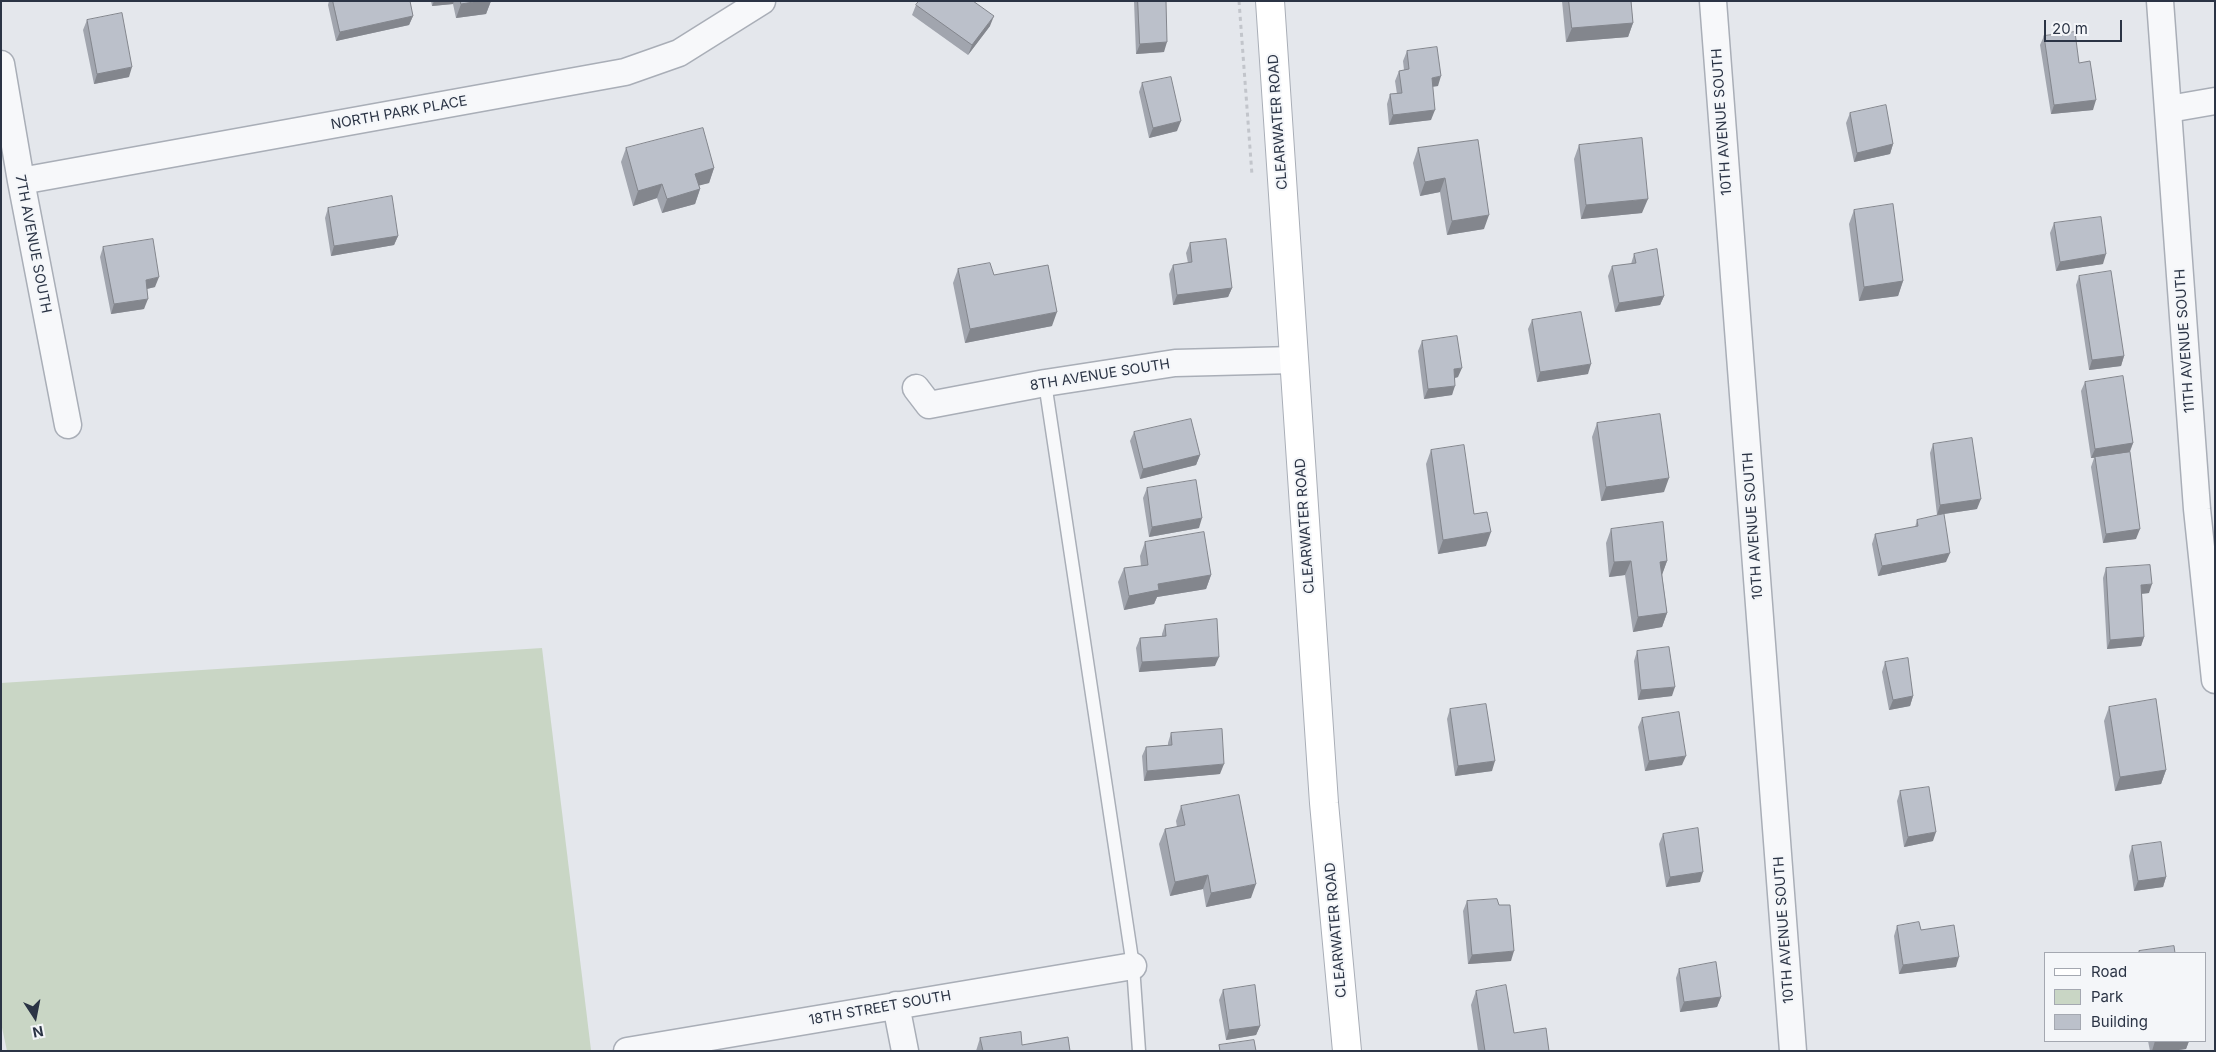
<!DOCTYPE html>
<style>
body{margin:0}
#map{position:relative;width:2216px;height:1052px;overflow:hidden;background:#e4e7ec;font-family:Inter,sans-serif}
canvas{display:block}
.frame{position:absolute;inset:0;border:2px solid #2b3445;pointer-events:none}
.legend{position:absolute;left:2044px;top:952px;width:162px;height:90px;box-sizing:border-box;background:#f4f6f9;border:1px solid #a4a8b1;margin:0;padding:6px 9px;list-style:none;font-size:15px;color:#2b3445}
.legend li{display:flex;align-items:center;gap:10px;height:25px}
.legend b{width:25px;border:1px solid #a4a8b1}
.north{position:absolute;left:10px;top:992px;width:50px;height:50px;-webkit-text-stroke:4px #f4f6f9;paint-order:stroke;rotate:169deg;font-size:14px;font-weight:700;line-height:20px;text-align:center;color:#2b3445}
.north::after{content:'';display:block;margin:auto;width:18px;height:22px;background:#2b3445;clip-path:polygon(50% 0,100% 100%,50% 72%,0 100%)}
.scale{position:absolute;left:2044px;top:20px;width:78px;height:22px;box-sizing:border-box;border:2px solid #2b3445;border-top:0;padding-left:6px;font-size:15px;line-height:18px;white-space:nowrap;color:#2b3445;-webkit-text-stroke:4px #f4f6f9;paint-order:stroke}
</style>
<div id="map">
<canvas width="2216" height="1052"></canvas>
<div class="frame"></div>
<ul class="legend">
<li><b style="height:6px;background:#fff"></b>Road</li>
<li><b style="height:14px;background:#c9d6c5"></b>Park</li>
<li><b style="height:14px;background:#bbc0ca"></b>Building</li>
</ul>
<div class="north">N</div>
<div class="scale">20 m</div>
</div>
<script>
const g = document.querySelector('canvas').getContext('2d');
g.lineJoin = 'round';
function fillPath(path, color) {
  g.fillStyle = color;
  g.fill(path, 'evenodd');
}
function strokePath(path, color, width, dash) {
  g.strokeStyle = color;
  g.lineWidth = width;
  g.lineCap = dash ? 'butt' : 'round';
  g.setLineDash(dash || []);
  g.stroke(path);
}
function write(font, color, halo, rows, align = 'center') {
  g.font = font + ' Inter,sans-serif';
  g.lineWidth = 4;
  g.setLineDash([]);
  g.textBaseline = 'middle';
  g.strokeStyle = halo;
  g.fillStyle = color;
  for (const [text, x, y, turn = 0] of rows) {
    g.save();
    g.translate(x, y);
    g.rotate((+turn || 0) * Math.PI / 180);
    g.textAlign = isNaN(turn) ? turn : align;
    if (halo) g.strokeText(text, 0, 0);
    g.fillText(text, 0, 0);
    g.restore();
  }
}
const green = new Path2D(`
 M542 648 591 1050 7 1051 1 1023V683Z`);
const path = new Path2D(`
 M1239 1 1252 175`);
const lane = new Path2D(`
 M1045 383 1133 966 1139 1051`);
const street = new Path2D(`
 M1713 1 1793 1051
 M2160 1 2197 509 2215 680
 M1 64 21 181 68 425
 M2169 109 2215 101
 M21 181 625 72 679 53 762 1
 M916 388 929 405 1045 383 1175 363 1294 360
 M896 1005 905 1051
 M627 1051 1133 966`);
const secondary = new Path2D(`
 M1270 1 1324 803 1347 1051`);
const wall = new Path2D(`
 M329 1H410L413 16 409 25 336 41 328 5Z
 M431 1H491L486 14 456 18 453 4 432 6Z
 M1134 1H1166L1164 52 1136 54Z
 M1562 1H1631L1633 23 1628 37 1566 42Z
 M916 5 990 26 968 55 912 15Z
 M87 20 129 77 94 84 83 30Z
 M2044 36 2079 63 2093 110 2051 114 2040 45Z
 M1407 51 1438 86 1432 87 1431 120 1389 125 1387 104 1390 94H1397L1395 81 1399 71 1404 70 1403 61Z
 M1142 83 1177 131 1149 138 1139 92Z
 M1850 113 1893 144 1890 154 1854 162 1846 123Z
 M1478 140 1484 229 1447 235 1440 192 1420 196 1413 163 1418 148Z
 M1579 145 1642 213 1581 219 1574 159Z
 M626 148 714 168 709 183 699 185 700 189 695 204 662 213 657 198 633 206 621 162Z
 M328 208 398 236 394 245 331 256 325 218Z
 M1854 210 1903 281 1898 296 1859 301 1849 224Z
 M2054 223 2103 264 2056 271 2050 233Z
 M1190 243 1232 288 1228 297 1173 305 1169 274 1173 265 1188 263 1186 253Z
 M103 247 155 287 147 289 144 309 111 314 100 257Z
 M1634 254 1664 296 1660 305 1615 312 1608 276 1612 266 1631 264Z
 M958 269 994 275 1052 326 965 343 953 283Z
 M2079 276 2124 356 2121 366 2089 370 2076 285Z
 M1532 320 1588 374 1537 382 1528 329Z
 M1422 341 1458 377 1455 378 1452 395 1424 399 1418 351Z
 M2085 382 2133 443 2130 452 2136 539 2103 543 2091 467 2094 458H2091L2081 391Z
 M1597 423 1664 492 1601 501 1592 437Z
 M1134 432 1200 455 1196 465 1140 479 1130 441Z
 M1933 444 1977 509 1937 515 1930 453Z
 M1431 450 1474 514 1486 546 1438 554 1426 464Z
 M1147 488 1199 528 1149 537 1143 498Z
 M1917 520 1946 562 1878 576 1872 544 1875 534 1915 527Z
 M1611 529 1667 561 1662 574 1667 613 1662 627 1633 632 1625 575 1609 577 1606 543Z
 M1145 542 1211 575 1206 589 1157 597 1154 604 1124 610 1118 582 1124 568 1141 566 1140 556Z
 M2106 568 2149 593 2142 594 2144 637 2141 646 2107 649 2103 578Z
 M1165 625 1215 666 1139 672 1136 648 1140 638 1162 636V634Z
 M1637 651 1672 696 1638 700 1634 661Z
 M1885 662 1913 696 1910 706 1889 710 1882 672Z
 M2109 707 2166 770 2161 784 2115 791 2104 721Z
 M1450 709 1492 771 1455 776 1447 719Z
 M1642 718 1682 765 1645 771 1638 727Z
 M1171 733 1220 774 1144 781 1142 756 1146 747 1168 745V743Z
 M1900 791 1933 841 1904 847 1897 801Z
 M1181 806 1251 898 1206 907 1203 889 1170 896 1159 844 1165 829 1177 827 1176 821Z
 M1663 834 1700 882 1666 887 1659 844Z
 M2132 846 2166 877 2163 887 2134 891 2129 856Z
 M1467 901 1511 961 1468 964 1463 911Z
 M1897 926 1921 930 1956 967 1899 974 1894 936Z
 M1679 969 1721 997 1717 1007 1680 1012 1676 978Z
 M1223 990 1260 1026 1256 1035 1226 1040 1219 1000Z
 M1476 991 1514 1033 1549 1051H1478L1471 1005Z
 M980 1038 1022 1045 1070 1051H976Z
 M2148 1041H2189L2186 1049 2171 1051H2150Z`);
const shadedWall = new Path2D(`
 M434 1H454L453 4 432 6Z
 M480 1H491L486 14 456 18 461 4Z
 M413 16 409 25 336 41 340 32Z
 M994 16 990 26 968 55 972 45Z
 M1633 23 1628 37 1566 42 1572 28Z
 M1167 42 1164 52 1136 54 1140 44Z
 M132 67 129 77 94 84 97 74Z
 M1441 76 1438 86 1428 87 1432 78Z
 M2096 100 2093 110 2051 114 2054 105Z
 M1435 110 1431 120 1389 125 1393 115Z
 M1181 121 1177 131 1149 138 1153 128Z
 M1893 144 1890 154 1854 162 1857 153Z
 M714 168 709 183 690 188 695 174Z
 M1445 178 1440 192 1420 196 1425 182Z
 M662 184 657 198 633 206 638 191Z
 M700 189 695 204 662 213 667 199Z
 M1648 199 1642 213 1581 219 1586 205Z
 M1489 215 1484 229 1447 235 1452 221Z
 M398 236 394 245 331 256 334 246Z
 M2106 254 2103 264 2056 271 2060 262Z
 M159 277 155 287 142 290 146 280Z
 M1903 281 1898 296 1859 301 1864 287Z
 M1232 288 1228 297 1173 305 1177 295Z
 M1664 296 1660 305 1615 312 1619 303Z
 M148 299 144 309 111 314 114 304Z
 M1057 312 1052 326 965 343 970 329Z
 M2124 356 2121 366 2089 370 2092 360Z
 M1591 364 1588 374 1537 382 1540 372Z
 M1462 368 1458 377 1450 379 1454 369Z
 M1455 386 1452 395 1424 399 1428 389Z
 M2133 443 2129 453 2091 458 2095 449Z
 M1200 455 1196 465 1140 479 1143 469Z
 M1669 478 1664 492 1601 501 1606 487Z
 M1981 499 1977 509 1937 515 1940 505Z
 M1202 518 1199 528 1149 537 1152 527Z
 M2140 529 2136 539 2103 543 2106 534Z
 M1491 532 1486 546 1438 554 1443 540Z
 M1950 553 1946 562 1878 576 1882 566Z
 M1631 561 1625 575 1609 577 1614 562Z
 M1667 561 1662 575 1660 562Z
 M1211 575 1206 589 1157 597 1154 604 1124 610 1129 596 1158 584Z
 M2152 584 2149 593 2137 594 2141 585Z
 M1667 613 1662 627 1633 632 1638 617Z
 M2144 637 2141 646 2107 649 2110 640Z
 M1219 657 1215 666 1139 672 1142 662Z
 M1675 687 1672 696 1638 700 1641 690Z
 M1913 696 1910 706 1889 710 1893 700Z
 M1686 756 1682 765 1645 771 1649 761Z
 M1495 761 1492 771 1455 776 1458 766Z
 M1224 764 1220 774 1144 781 1147 771Z
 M2166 770 2161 784 2115 791 2120 777Z
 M1936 832 1933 841 1904 847 1908 837Z
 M1703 872 1700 882 1666 887 1670 877Z
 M1208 875 1203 889 1170 896 1175 882Z
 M2166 877 2163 887 2134 891 2138 881Z
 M1256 884 1251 898 1206 907 1211 893Z
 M1514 951 1511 961 1468 964 1472 955Z
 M1959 957 1956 967 1899 974 1903 965Z
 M1721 997 1717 1007 1680 1012 1684 1002Z
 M1260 1026 1256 1035 1226 1040 1229 1030Z
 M2155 1041H2189L2186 1049 2171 1051H2152Z`);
const building = new Path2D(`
 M333 1H410L413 16 340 32Z
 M461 1H480L461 4Z
 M919 1H973L994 16 972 45 916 5Z
 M1138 1H1166L1167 42 1140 44Z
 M1569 1H1631L1633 23 1572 28Z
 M122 13 132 67 97 74 87 20Z
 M2075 32 2079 63 2090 61 2096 100 2054 105 2044 36Z
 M1437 47 1441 76 1432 78 1435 110 1393 115 1390 94 1402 93 1399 71 1409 69 1407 51Z
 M1171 77 1181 121 1153 128 1142 83Z
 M1886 105 1893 144 1857 153 1850 113Z
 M703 128 714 168 695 174 700 189 667 199 662 184 638 191 626 148Z
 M1642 138 1648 199 1586 205 1579 145Z
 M1478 140 1489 215 1452 221 1445 178 1425 182 1418 148Z
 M392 196 398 236 334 246 328 208Z
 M1893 204 1903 281 1864 287 1854 210Z
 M2101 217 2106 254 2060 262 2054 223Z
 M153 239 159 277 146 280 148 299 114 304 103 247Z
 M1226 239 1232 288 1177 295 1173 265 1192 262 1190 243Z
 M1657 249 1664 296 1619 303 1612 266 1636 263 1634 254Z
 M990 263 994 275 1048 265 1057 312 970 329 958 269Z
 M2111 271 2124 356 2092 360 2079 276Z
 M1581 312 1591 364 1540 372 1532 320Z
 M1457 336 1462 368 1454 369 1455 386 1428 389 1422 341Z
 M2123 376 2133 443 2095 449 2085 382Z
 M1660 414 1669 478 1606 487 1597 423Z
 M1191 419 1200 455 1143 469 1134 432Z
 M1972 438 1981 499 1940 505 1933 444Z
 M1464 445 1474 514 1487 512 1491 532 1443 540 1431 450Z
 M2130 452 2140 529 2106 534 2095 457Z
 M1196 480 1202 518 1152 527 1147 488Z
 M1944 514 1950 553 1882 566 1875 534 1918 526 1917 520Z
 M1663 522 1667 561 1660 562 1667 613 1638 617 1631 561 1614 562 1611 529Z
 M1204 532 1211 575 1158 584 1159 590 1129 596 1124 568 1148 565 1145 542Z
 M2150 565 2152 584 2141 585 2144 637 2110 640 2106 568Z
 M1217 619 1219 657 1142 662 1140 638 1166 636 1165 625Z
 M1669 647 1675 687 1641 690 1637 651Z
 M1908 658 1913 696 1893 700 1885 662Z
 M2156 699 2166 770 2120 777 2109 707Z
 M1486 704 1495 761 1458 766 1450 709Z
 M1679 712 1686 756 1649 761 1642 718Z
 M1222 729 1224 764 1147 771 1146 747 1172 745 1171 733Z
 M1929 787 1936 832 1908 837 1900 791Z
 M1239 795 1256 884 1211 893 1208 875 1175 882 1165 829 1185 825 1181 806Z
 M1698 828 1703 872 1670 877 1663 834Z
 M2161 842 2166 877 2138 881 2132 846Z
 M1497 899 1499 905H1510L1514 951 1472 955 1467 901Z
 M1919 922 1921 930 1954 925 1959 957 1903 965 1897 926Z
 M2174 946 2175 953H2139V951Z
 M1716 962 1721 997 1684 1002 1679 969Z
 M1255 985 1260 1026 1229 1030 1223 990Z
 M1506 985 1514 1033 1546 1028 1549 1051H1485L1476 991Z
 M1021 1032 1022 1045 1068 1037 1070 1051H983L980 1038Z
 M1254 1040 1256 1051H1220L1219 1045Z`);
const streetNames = [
 ["NORTH PARK PLACE",399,113,-10],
 ["CLEARWATER ROAD",1278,122,-94],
 ["10TH AVENUE SOUTH",1722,122,-94],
 ["7TH AVENUE SOUTH",33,244,79],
 ["11TH AVENUE SOUTH",2185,341,-94],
 ["8TH AVENUE SOUTH",1100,375,-9],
 ["CLEARWATER ROAD",1305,526,-94],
 ["10TH AVENUE SOUTH",1753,526,-94],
 ["CLEARWATER ROAD",1336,930,-95],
 ["10TH AVENUE SOUTH",1784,930,-94],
 ["18TH STREET SOUTH",880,1008,-10]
];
fillPath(green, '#c9d6c5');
strokePath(lane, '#a9aeb7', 15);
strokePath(street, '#a9aeb7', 29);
strokePath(secondary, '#a9aeb7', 30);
strokePath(path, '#c2c5cb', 3, [4, 4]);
strokePath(lane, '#f7f8fa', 12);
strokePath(street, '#f7f8fa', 26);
strokePath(secondary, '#fff', 28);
fillPath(wall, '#a1a5ae');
fillPath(shadedWall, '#83868d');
fillPath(building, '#bbc0ca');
strokePath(building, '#83868d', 1);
write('14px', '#2b3445', '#f4f6f9', streetNames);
</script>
